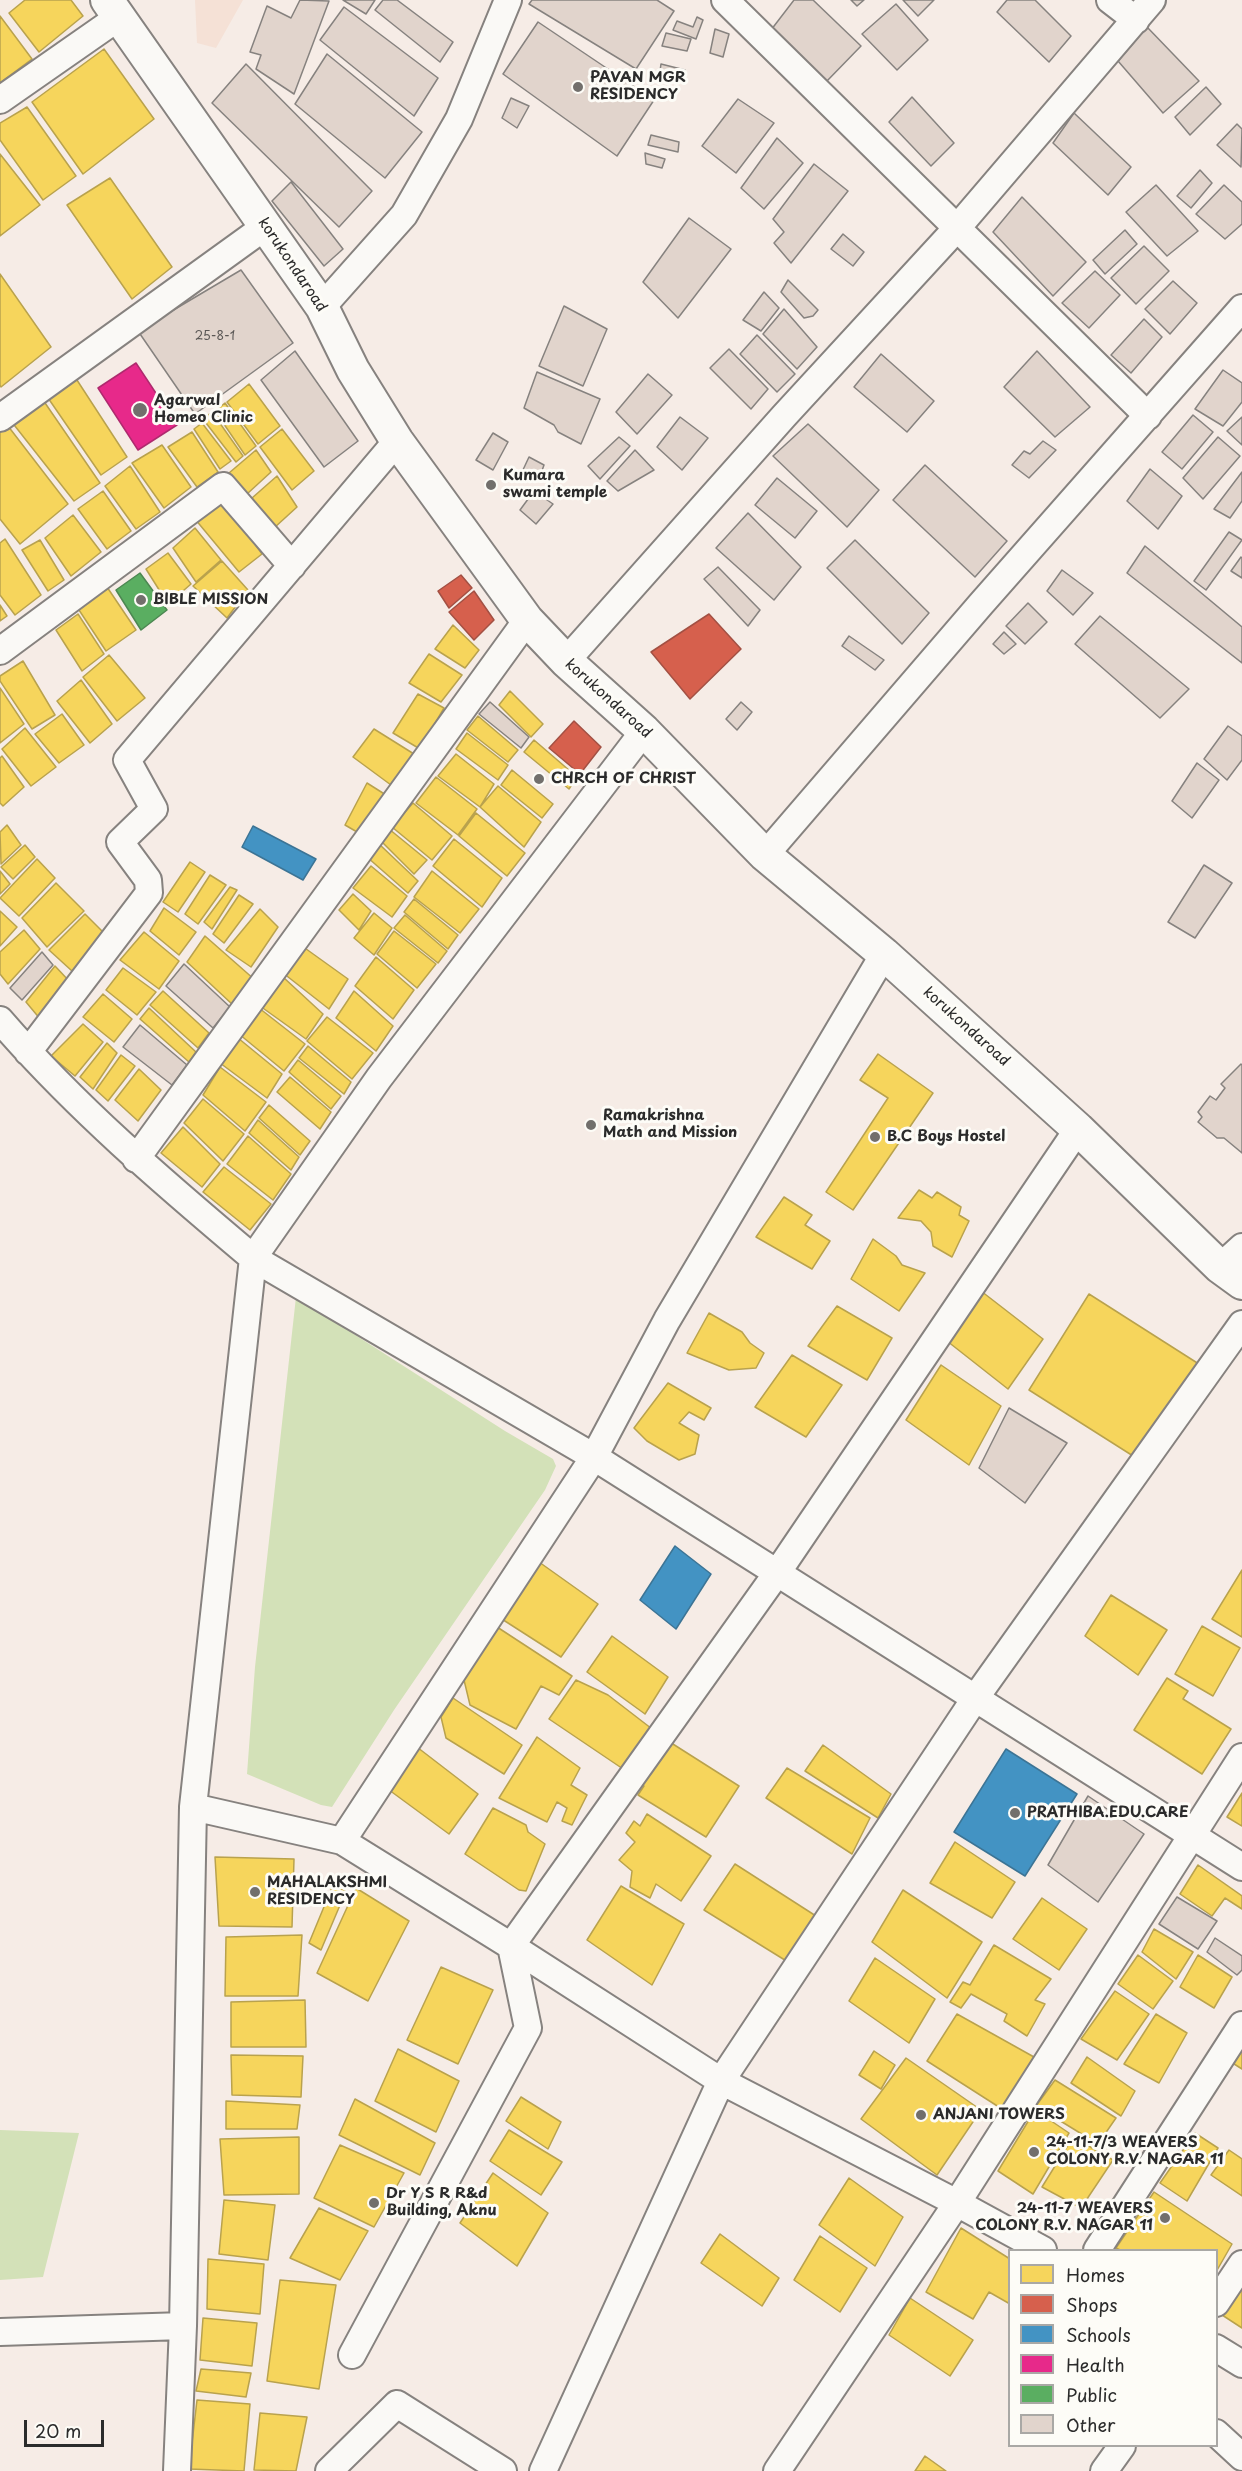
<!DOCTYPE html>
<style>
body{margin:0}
#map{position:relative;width:1242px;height:2471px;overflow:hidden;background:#f6ece6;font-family:"Playpen Sans",sans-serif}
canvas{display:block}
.legend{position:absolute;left:1008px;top:2249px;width:210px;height:198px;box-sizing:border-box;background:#fdfcf7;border:2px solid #a9a8a5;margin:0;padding:8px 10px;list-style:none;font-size:18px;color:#2b2b2b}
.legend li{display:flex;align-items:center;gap:12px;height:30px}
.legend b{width:30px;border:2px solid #a9a8a5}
.scale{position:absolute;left:24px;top:2420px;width:80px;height:27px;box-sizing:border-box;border:3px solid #2b2b2b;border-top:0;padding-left:8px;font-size:18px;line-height:21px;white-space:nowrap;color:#2b2b2b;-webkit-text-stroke:4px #fdfcf7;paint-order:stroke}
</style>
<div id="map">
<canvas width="1242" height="2471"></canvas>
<ul class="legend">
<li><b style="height:16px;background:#f6d55c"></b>Homes</li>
<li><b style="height:16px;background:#d6604d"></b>Shops</li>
<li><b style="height:16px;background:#4393c3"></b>Schools</li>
<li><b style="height:16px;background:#e7298a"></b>Health</li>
<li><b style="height:16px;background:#5aae61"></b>Public</li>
<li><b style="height:16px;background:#e1d4cc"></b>Other</li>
</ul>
<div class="scale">20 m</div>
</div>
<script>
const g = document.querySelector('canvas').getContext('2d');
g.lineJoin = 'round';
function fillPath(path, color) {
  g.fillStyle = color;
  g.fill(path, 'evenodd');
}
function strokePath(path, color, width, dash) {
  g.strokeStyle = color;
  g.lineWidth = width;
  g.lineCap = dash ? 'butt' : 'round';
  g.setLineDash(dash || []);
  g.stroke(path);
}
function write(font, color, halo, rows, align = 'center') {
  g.font = font + ' "Playpen Sans",sans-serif';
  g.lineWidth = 6;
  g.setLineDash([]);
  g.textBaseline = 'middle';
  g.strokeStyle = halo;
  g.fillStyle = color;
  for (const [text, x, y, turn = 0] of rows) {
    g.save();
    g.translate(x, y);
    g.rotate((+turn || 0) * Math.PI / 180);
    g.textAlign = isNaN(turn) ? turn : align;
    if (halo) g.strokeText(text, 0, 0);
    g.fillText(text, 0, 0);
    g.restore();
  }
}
const built = new Path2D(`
 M195 0H243L216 48 197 43Z`);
const green = new Path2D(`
 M296 1297 505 1431 553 1459 556 1466 545 1490 394 1710 332 1807 321 1805 247 1774 255 1667Z
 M0 2130 79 2133 43 2277 0 2280Z`);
const homes = new Path2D(`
 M25 0H71L83 16 39 52 9 13Z
 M0 16 32 59 0 83Z
 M104 49 154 119 83 174 32 102Z
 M27 107 76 176 43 200 0 140V123Z
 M0 154 40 205 0 236Z
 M110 178 172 267 132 299 67 205Z
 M0 274 51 347 1 387 0 385Z
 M75 377 127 457 101 475 46 395Z
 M249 384 280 426 258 444 227 402Z
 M43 400 100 483 74 501 11 421Z
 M225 403 256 446 245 455 215 411Z
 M212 412 243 456 236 462 203 419Z
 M202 423 231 461 220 469 194 429Z
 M8 426 68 504 20 544 0 519V432Z
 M282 429 314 471 292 490 260 447Z
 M192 432 218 472 197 487 168 447Z
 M162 445 191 487 164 508 132 463Z
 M256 450 271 472 247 494 229 473Z
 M130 466 160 512 136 529 105 486Z
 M277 476 297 507 274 528 252 498Z
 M103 491 131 531 107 549 78 509Z
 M222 498 262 554 239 572 195 519Z
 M73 515 101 552 71 576 45 538Z
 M195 528 221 560 196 582 173 548Z
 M5 539 41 595 15 615 0 595V543Z
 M40 540 64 580 48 591 22 550Z
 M168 553 191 584 168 604 146 569Z
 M222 561 248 590 227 618 193 586Z
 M107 587 136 630 106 651 79 610Z
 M0 605 7 616 0 621Z
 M78 614 104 654 82 671 56 630Z
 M453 625 479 650 465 668 435 649Z
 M429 654 462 675 441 702 409 683Z
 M109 655 145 698 117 721 83 677Z
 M23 661 55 715 32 729 0 681V676Z
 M81 680 112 724 90 743 57 701Z
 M0 688 24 724 0 743Z
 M510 691 543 724 531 737 499 705Z
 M418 694 444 708 420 749 393 733Z
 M62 714 84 745 59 763 35 734Z
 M478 716 518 750 508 762 467 730Z
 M25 728 56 767 31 786 2 749Z
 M374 729 414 754 391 785 353 757Z
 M467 733 508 765 498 780 456 749Z
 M534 740 577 777 569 789 524 752Z
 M456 754 494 784 480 807 438 776Z
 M2 756 24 787 3 806 0 803V758Z
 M512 770 553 804 542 818 501 785Z
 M436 777 477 809 458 835 416 803Z
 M367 783 386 795 364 836 345 825Z
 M498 786 541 822 524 847 480 807Z
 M413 803 452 836 432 860 392 827Z
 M476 813 525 853 507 876 459 836Z
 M7 825 21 845 1 864 0 832Z
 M389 829 427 860 414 874 379 839Z
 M454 839 502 878 482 907 433 866Z
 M378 843 418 881 408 893 367 857Z
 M25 845 35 857 13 879 1 867Z
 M37 859 55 878 19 916 0 898Z
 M190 862 205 872 178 912 163 902Z
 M371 866 407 896 392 917 353 888Z
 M0 871 10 884 0 894Z
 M432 871 479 909 460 933 414 897Z
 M210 875 226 885 198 924 185 914Z
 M56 883 84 911 47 947 22 918Z
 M230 887 237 890 212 929 204 922Z
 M353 894 371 911 359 930 339 910Z
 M239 895 253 904 224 943 213 934Z
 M414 899 458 935 448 949 404 912Z
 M164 908 196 932 179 955 150 931Z
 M260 909 278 927 251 967 226 950Z
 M0 911 17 927 0 946Z
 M374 913 392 928 374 955 354 938Z
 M85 914 106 935 72 971 49 950Z
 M405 915 447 951 438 963 394 928Z
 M24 930 40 949 8 984 0 974V952Z
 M394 931 436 964 417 988 377 954Z
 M144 932 179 961 159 989 120 960Z
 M205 936 255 980 233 1005 187 962Z
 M302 946 348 979 329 1009 283 973Z
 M376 957 414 990 393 1019 355 986Z
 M55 966 71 983 41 1020 26 1002Z
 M123 968 156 992 137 1015 106 990Z
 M283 977 323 1014 306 1039 260 1006Z
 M163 991 209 1033 198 1048 150 1005Z
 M354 991 393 1026 376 1051 336 1018Z
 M103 994 132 1019 114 1042 83 1017Z
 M149 1008 196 1052 189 1062 140 1019Z
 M259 1008 305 1044 284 1071 239 1034Z
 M327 1017 373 1053 352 1079 307 1041Z
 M83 1024 103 1042 75 1076 51 1056Z
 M238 1038 282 1074 267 1098 220 1063Z
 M107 1043 117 1053 93 1089 80 1077Z
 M308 1046 351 1082 344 1094 299 1058Z
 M878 1054 933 1093 853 1210 826 1192 888 1098 860 1080Z
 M121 1055 135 1066 108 1101 96 1090Z
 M298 1060 341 1096 331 1109 289 1072Z
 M220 1067 266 1102 245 1131 203 1095Z
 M139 1069 161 1090 138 1121 115 1100Z
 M290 1077 331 1112 320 1129 277 1092Z
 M203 1099 244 1134 223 1161 184 1123Z
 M269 1105 310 1141 300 1155 259 1118Z
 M258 1120 299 1157 291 1170 249 1133Z
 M183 1127 220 1164 202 1187 161 1153Z
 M248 1136 291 1174 273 1200 227 1164Z
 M224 1167 271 1204 250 1230 203 1192Z
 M919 1190 932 1198 937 1192 961 1207 959 1215 969 1221 952 1257 933 1246 931 1232 921 1221 898 1218Z
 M784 1197 812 1215 805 1225 830 1241 812 1269 756 1237Z
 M873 1239 896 1256 902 1265 925 1273 899 1311 851 1279Z
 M981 1291 1043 1339 1008 1389 947 1341Z
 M1089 1294 1202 1366 1141 1461 1029 1390Z
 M837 1306 892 1338 867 1380 808 1346Z
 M709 1313 742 1332 750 1343 764 1353 756 1368 729 1370 687 1353Z
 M792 1355 842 1385 806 1437 755 1407Z
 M941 1365 1001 1406 969 1465 906 1420Z
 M668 1383 711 1408 704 1420 689 1412 679 1423 699 1435 695 1454 679 1460 647 1441 634 1428Z
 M532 1557 598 1604 561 1657 494 1614Z
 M1242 1570V1637L1212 1619Z
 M1111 1595 1167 1630 1138 1675 1085 1636Z
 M494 1625 572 1676 559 1695 541 1686 516 1729 470 1705 464 1680Z
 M1202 1626 1240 1648 1213 1696 1175 1674Z
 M612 1636 668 1677 645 1714 587 1672Z
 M1167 1678 1188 1691 1183 1699 1231 1729 1202 1774 1134 1730Z
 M576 1680 608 1695 656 1732 629 1773 549 1719Z
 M453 1698 522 1745 504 1774 446 1738 441 1717Z
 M537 1737 580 1768 571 1785 587 1795 572 1825 562 1821 567 1808 557 1802 547 1822 499 1798Z
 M665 1739 739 1786 706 1837 638 1795 644 1786 638 1783Z
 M413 1744 478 1794 449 1834 385 1787Z
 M823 1745 891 1794 878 1818 805 1771Z
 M787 1768 870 1818 852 1854 766 1798Z
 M1242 1793V1826L1227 1817Z
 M493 1808 526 1825 528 1832 545 1844 526 1891 519 1890 465 1854Z
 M647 1814 711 1856 681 1901 656 1884 650 1898 630 1887 632 1871 619 1860 635 1842 626 1833 634 1821 640 1826Z
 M955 1842 1015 1882 992 1918 930 1883Z
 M215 1857 294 1859 292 1927 219 1926Z
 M735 1864 816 1916 788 1962 704 1910Z
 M1198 1865 1242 1896V1909L1225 1898 1212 1916 1180 1894Z
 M333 1885 346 1891 321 1950 309 1943Z
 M621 1886 684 1924 652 1985 587 1940Z
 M356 1888 409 1921 368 2001 317 1973Z
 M903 1890 982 1942 947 1998 872 1942Z
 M1042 1898 1087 1929 1059 1970 1013 1939Z
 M1154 1929 1193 1952 1176 1979 1142 1952Z
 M302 1935 298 1996H225L226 1937Z
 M994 1945 1051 1979 1035 2000 1045 2004 1027 2036 1004 2021 1007 2014 971 1994 961 2008 950 2002 963 1982 970 1985Z
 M1138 1955 1173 1981 1153 2009 1118 1984Z
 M1198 1955 1232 1977 1214 2008 1180 1987Z
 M875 1958 935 1999 909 2043 849 2001Z
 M441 1967 493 1990 458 2064 407 2040Z
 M1115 1991 1149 2014 1117 2060 1081 2039Z
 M305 2000 306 2047H231V2002Z
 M957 2014 1034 2057 1002 2109 927 2061Z
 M1156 2014 1187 2033 1159 2083 1124 2064Z
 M1242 2044V2069L1231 2062Z
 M398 2049 459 2081 436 2132 375 2101Z
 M874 2051 895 2065 881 2089 859 2075Z
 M231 2055 303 2056 301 2097 232 2095Z
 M1087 2057 1135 2091 1121 2116 1071 2083Z
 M906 2058 981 2110 937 2175 861 2119Z
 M1055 2080 1116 2118 1098 2144 1036 2106Z
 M521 2097 561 2122 548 2149 506 2121Z
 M355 2099 435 2143 420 2175 339 2135Z
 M226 2101 300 2105 297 2129H226Z
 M1035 2110 1069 2133 1033 2194 998 2171Z
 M509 2130 562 2162 541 2195 490 2161Z
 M1195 2133 1218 2148 1187 2201 1160 2183Z
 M299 2137V2194L224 2195 220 2139Z
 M1073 2137 1113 2160 1081 2208 1042 2187Z
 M340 2145 404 2173 374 2227 314 2198Z
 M1229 2150 1242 2159V2196L1211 2175Z
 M493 2173 548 2213 517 2266 460 2223Z
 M849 2178 903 2217 875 2266 819 2225Z
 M1154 2192 1232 2244 1216 2272V2250H1120L1116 2248Z
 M224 2200 275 2205 268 2260 219 2254Z
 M319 2208 368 2231 340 2280 290 2258Z
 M961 2228 1010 2259V2304L989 2292 973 2319 926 2292Z
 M720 2234 779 2278 762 2306 701 2263Z
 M820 2236 867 2268 840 2312 794 2280Z
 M208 2259 264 2264 260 2314 207 2309Z
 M1242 2273V2328L1219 2313Z
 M280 2280 336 2285 319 2389 267 2381Z
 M910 2298 973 2340 950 2376 889 2335Z
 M203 2318 257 2323 252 2366 200 2360Z
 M201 2369 251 2373 246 2397 196 2391Z
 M197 2400 250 2404 244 2471 189 2469Z
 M260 2413 307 2417 296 2471 254 2470Z
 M925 2456 946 2471H915Z`);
const shops = new Path2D(`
 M461 575 472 588 449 608 438 591Z
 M474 591 494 620 474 640 449 612Z
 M709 614 741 649 690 699 651 652Z
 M574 721 601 747 580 774 549 748Z`);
const schools = new Path2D(`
 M253 826 316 859 303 880 242 847Z
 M675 1546 711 1574 676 1629 640 1600Z
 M1006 1749 1077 1794 1025 1876 954 1832Z`);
const health = new Path2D(`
 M136 363 177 425 138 450 98 388Z`);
const public = new Path2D(`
 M140 573 167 610 141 630 116 590Z`);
const building = new Path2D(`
 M300 0 329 1 294 94 256 69 261 55 250 52 267 6 291 18Z
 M343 0H375L366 14Z
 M383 0H397L453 42 440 62 375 10Z
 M532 0H657L674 11 636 69 529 4Z
 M794 0H813L861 46 826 82 771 30Z
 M851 0H864L857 6Z
 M903 0H934L918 16Z
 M1007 0H1035L1071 36 1049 62 997 12Z
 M896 4 928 40 897 70 862 34Z
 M344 7 438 78 414 116 320 40Z
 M697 17 703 20 696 39 673 30 677 21 693 27Z
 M538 22 654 100 617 156 503 74Z
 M1147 27 1199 81 1163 113 1118 61Z
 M715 29 729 34 723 57 710 53Z
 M666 33 691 39 687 51 662 46Z
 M327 54 422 132 385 178 295 104Z
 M246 64 372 191 339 227 212 103Z
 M661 64 685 70 684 82 659 78Z
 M1206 87 1221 104 1190 135 1175 117Z
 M912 97 954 143 931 166 889 122Z
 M511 98 529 106 517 128 502 118Z
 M738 99 774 123 736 173 702 146Z
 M1074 113 1131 167 1108 195 1053 143Z
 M1237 124 1242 129 1241 167 1217 145Z
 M651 135 679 142 678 152 648 145Z
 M777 138 803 163 764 209 741 188Z
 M645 153 665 159 662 168 646 164Z
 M814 164 848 191 791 263 774 243 784 232 773 219Z
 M1200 170 1212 183 1191 208 1177 196Z
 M291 182 343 249 324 266 272 201Z
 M1156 185 1198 231 1167 256 1126 212Z
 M1224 185 1242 202V224L1225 239 1196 214Z
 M1022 197 1086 262 1053 296 993 232Z
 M689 218 731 249 678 318 643 282Z
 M1125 230 1137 244 1105 274 1093 260Z
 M843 234 864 252 853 266 831 249Z
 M1144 246 1169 271 1136 304 1111 278Z
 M241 270 293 343 195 414 138 331Z
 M1095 271 1120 295 1089 328 1062 303Z
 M788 280 818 310 813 316 804 318 781 292Z
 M1173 281 1197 303 1170 334 1145 309Z
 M764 292 779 308 761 331 743 320Z
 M564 306 607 329 583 386 539 366Z
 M784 309 817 347 797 369 763 334Z
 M1144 319 1162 337 1131 373 1111 355Z
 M757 335 795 374 777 392 740 354Z
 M729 349 768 389 751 409 710 368Z
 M295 351 358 441 324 467 261 380Z
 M1037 351 1090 407 1055 437 1004 387Z
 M881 354 934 401 907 432 854 387Z
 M1223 370 1242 383V402L1223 426 1195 409Z
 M537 372 600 399 581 444 558 432 554 425 524 408Z
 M648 374 672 395 637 434 616 412Z
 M1193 415 1213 432 1182 469 1162 452Z
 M680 417 708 438 682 470 657 447Z
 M1242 417V445L1227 431Z
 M808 424 879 490 847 527 773 456Z
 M493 433 508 442 493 470 476 460Z
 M619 437 630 446 600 479 588 466Z
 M1218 437 1240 456 1203 499 1183 478Z
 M1043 441 1056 450 1029 478 1012 465 1024 451 1030 454Z
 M635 450 654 470 618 491 607 481Z
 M529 457 544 465 539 479 522 472Z
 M925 465 1007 541 975 577 893 500Z
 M1150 469 1182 496 1158 529 1127 501Z
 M1242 472V501L1230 518 1214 509Z
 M777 478 817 511 795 538 755 505Z
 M534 491 553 504 536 524 520 510Z
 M748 513 801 567 774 600 716 548Z
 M1229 532 1242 540 1206 590 1194 581Z
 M855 540 929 613 902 644 827 568Z
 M1145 546 1242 627V663L1127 573Z
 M1241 557 1242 558V578L1231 571Z
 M718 567 760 610 748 626 704 579Z
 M1062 570 1093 593 1073 615 1047 591Z
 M1028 603 1047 622 1025 644 1006 626Z
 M1100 616 1189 689 1160 718 1075 644Z
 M1004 632 1016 644 1004 654 993 644Z
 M849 636 884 660 875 670 842 646Z
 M490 702 529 737 521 748 479 714Z
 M741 702 752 712 737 730 726 719Z
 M1228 726 1242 736V760L1227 780 1204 759Z
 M1197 763 1219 780 1192 818 1172 801Z
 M1204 865 1232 883 1195 938 1168 922Z
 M42 952 53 965 22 1000 10 988Z
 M184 964 230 1007 213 1028 166 986Z
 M140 1025 187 1065 172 1085 123 1047Z
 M1241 1064 1242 1065V1153L1224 1138H1217L1198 1122 1202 1117 1198 1112 1210 1096 1216 1100 1225 1088 1221 1084Z
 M1009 1408 1067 1443 1025 1503 979 1468Z
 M1088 1796 1144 1834 1098 1902 1048 1865Z
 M1177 1897 1217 1921 1198 1949 1159 1924Z
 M1215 1938 1242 1956V1970L1237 1975 1207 1952Z`);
const minor = new Path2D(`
 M1110 0 1136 20
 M0 100 119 17
 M322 307 404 215 459 119 508 0
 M1148 416 957 228 1152 0
 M0 418 266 226
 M0 651 223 486 292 566
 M566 661 784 416 957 228 725 0
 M644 731 379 1078 253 1258 594 1457 1242 1867
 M765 855 981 604 1242 308
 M0 1020C76 1108 164 1183 253 1258L193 1807 183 2326 177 2471
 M28 1052 149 893 148 880 120 842 154 809 127 760 397 441
 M136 1159 527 620
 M1220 1267 1242 1247
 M193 1807 342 1841 511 1946 721 2081 957 2203 1043 2250
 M342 1841 594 1457 667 1320 884 954
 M1097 2250 1242 2025
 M1216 2303 1242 2264
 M0 2332 183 2326
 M1216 2348 1242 2364
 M352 2355 528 2028 511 1946 777 1573 1078 1129
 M1216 2433 1242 2457
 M329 2471 397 2404 503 2471
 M543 2471 721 2081 976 1697 1242 1324
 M777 2471 957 2203 1242 1757
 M1104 2471 1122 2446`);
const major = new Path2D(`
 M107 0 322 307 353 370 397 441 527 620 566 661 644 731 765 855 884 954 1078 1129 1220 1267 1242 1283`);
const markers = [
 [578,87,6,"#726f6c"],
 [140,410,8,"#726f6c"],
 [491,485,6,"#726f6c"],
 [141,600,6,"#726f6c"],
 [539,779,6,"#726f6c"],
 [591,1125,6,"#726f6c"],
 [875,1137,6,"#726f6c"],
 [1015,1813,6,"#726f6c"],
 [255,1892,6,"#726f6c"],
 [921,2115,6,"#726f6c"],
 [1034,2152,6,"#726f6c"],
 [374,2203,6,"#726f6c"],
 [1165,2218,6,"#726f6c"]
];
const numberNames = [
 ["25-8-1",215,337]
];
const poiNames = [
 ["PAVAN MGR",590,78],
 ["RESIDENCY",590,95],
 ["Agarwal",154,401],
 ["Homeo Clinic",154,418],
 ["Kumara",503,476],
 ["swami temple",503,493],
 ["BIBLE MISSION",153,600],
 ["CHRCH OF CHRIST",551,779],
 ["Ramakrishna",603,1116],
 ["Math and Mission",603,1133],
 ["B.C Boys Hostel",887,1137],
 ["PRATHIBA.EDU.CARE",1027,1813],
 ["MAHALAKSHMI",267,1883],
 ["RESIDENCY",267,1900],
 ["ANJANI TOWERS",933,2115],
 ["24-11-7/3 WEAVERS",1046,2143],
 ["COLONY R.V. NAGAR 11",1046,2160],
 ["Dr Y S R R&d",386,2194],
 ["Building, Aknu",386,2211],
 ["24-11-7 WEAVERS",1153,2209,"right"],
 ["COLONY R.V. NAGAR 11",1153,2226,"right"]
];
const streetNames = [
 ["korukondaroad",292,265,56],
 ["korukondaroad",608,699,42],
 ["korukondaroad",966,1027,42]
];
fillPath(built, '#f5e1d6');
fillPath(green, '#d3e1b8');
fillPath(homes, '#f6d55c');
strokePath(homes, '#b9a24d', 1.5);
fillPath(shops, '#d6604d');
strokePath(shops, '#a35043', 1.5);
fillPath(schools, '#4393c3');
strokePath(schools, '#3c7495', 1.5);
fillPath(health, '#e7298a');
strokePath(health, '#af2a6e', 1.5);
fillPath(public, '#5aae61');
strokePath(public, '#4c8751', 1.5);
fillPath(building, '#e1d4cc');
strokePath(building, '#86827f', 1.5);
strokePath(minor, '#86827f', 30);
strokePath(major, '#86827f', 36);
strokePath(minor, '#faf9f6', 26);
strokePath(major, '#faf9f6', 32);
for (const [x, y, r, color] of markers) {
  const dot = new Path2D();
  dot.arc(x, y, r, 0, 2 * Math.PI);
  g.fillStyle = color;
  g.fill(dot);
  strokePath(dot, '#fdfcf7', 2);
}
write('12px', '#5a5755', null, numberNames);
write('bold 15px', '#2b2b2b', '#fdfcf7', poiNames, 'left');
write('15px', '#2b2b2b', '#fdfcf7', streetNames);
</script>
